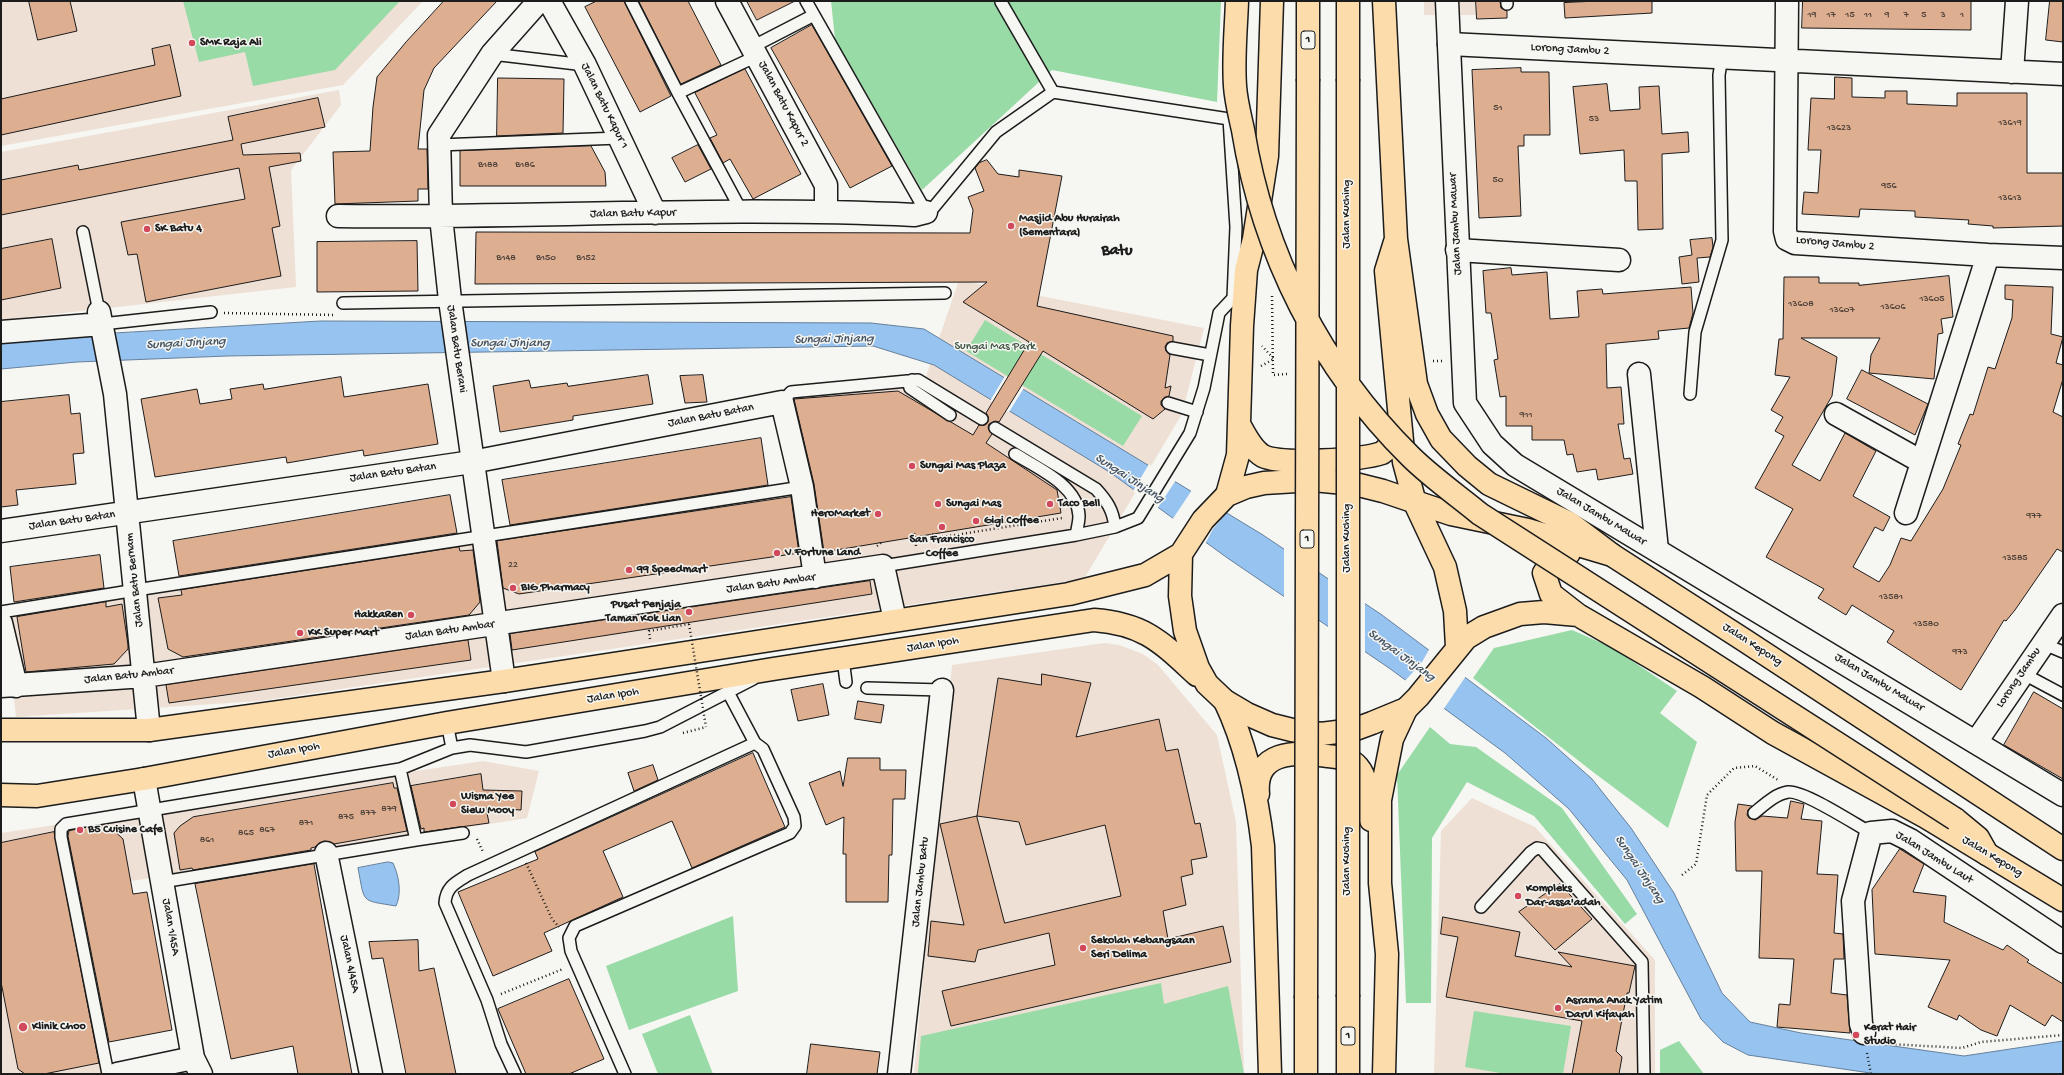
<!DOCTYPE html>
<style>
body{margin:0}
#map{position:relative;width:2064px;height:1075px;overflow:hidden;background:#f6f6f2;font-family:"Gochi Hand",sans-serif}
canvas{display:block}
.frame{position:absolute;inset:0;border:2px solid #1c1c1c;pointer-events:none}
</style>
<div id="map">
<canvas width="2064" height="1075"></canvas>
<div class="frame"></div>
</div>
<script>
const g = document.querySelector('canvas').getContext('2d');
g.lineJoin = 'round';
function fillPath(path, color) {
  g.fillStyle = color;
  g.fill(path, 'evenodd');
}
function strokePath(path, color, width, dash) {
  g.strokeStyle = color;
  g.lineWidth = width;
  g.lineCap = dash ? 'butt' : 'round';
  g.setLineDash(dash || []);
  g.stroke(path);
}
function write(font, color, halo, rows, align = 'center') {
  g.font = font + ' "Gochi Hand",sans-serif';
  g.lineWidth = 3;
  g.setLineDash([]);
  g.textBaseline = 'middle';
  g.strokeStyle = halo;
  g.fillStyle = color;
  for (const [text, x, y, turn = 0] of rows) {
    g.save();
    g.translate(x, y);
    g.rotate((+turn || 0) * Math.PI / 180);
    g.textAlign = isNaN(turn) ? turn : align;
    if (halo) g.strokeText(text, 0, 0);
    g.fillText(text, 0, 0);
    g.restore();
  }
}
const built = new Path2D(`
 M1 1H423L343 85 1 146Z
 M1424 1H1481V15H1424Z
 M339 90 341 105 291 170 296 287 1 320V152Z
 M959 280 1204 328 1182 414 1084 579 260 701 16 717 5 616 799 494 787 388 924 382Z
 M1104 643 1119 645 1143 654 1158 665 1217 735 1236 822 1244 1074H914L952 665Z
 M483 761 539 771 527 818 75 890 107 1074H1V833Z
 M1472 798 1535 827 1655 960V1074H1434L1441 831Z`);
const green = new Path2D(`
 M183 1H400L335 70 253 86 245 52 199 62Z
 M831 1H1221L1217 102 1052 70 922 190 835 39Z
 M985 320 1142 416 1123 446 966 351Z
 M1572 630 1613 648 1677 691 1660 713 1697 742 1668 828 1593 772 1473 678 1494 648Z
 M1430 727 1450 744 1476 747 1562 808 1637 914 1625 924 1534 816 1467 782 1432 838 1431 1003H1406L1397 775Z
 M733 916 738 991 629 1030 606 966Z
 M1161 983 1164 1004 1228 986 1244 1074H918L921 1036Z
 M1474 1011 1571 1026 1563 1074H1506L1465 1067Z
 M690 1015 713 1074H658L642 1034Z
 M1679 1041 1704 1074H1660V1050Z`);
const water = new Path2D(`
 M321 321 871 323 924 329 1263 535 1382 615 1546 738 1592 779 1631 828 1674 893 1722 993 1750 1022 1801 1033 1964 1056 2063 1041V1074H1877L1748 1055 1723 1042 1701 1019 1627 880 1569 809 1505 753 1389 668 1226 557 1111 473 934 365 873 346 227 356 77 362 1 369V340Z
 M388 862 393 863C399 876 402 893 396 906 360 900 365 904 358 868Z`);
const pier = new Path2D(`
 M1005 376 1024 388 1009 412 990 401Z
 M1149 464 1176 480 1157 509 1133 491Z
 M1192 490 1228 511 1213 529 1205 544 1172 520Z
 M1284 547 1319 570V623L1284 599Z
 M1328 576 1365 601V654L1328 629Z
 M1430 648 1466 676 1443 710 1404 682 1422 662Z`);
const building = new Path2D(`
 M29 1H70L77 31 38 40Z
 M444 1H497L434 68 424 90 418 149H427L428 189H418V201L335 204 333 152 370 151 373 107 377 77 406 42Z
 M597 1H624L671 96 640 112 585 7Z
 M639 1H688L721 65 681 84Z
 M747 1H795L757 20Z
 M1476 1H1500L1501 8 1507 11V18L1477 19Z
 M1597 1H1652V13L1565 18 1564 3Z
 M1803 1H1971V30L1802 28Z
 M2050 1H2063V42L2046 40Z
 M812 25 892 166 850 188 771 48Z
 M170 45 181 96 1 135V99L155 65 152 49Z
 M1521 68V72H1549L1550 135H1524V146H1518L1521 216 1479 218 1472 70Z
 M745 69 801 174 753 199 730 159 723 163 710 138 717 135 695 93Z
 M1835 77 1852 78V97L1885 98V91H1907V104L1957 106V93H2027V173H2063V226L1993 228V226L1968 224 1969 220 1915 217V211L1860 209 1859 217 1802 214 1804 192 1818 193 1821 150H1808L1811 98 1834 99Z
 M498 78 564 79 563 133 497 136Z
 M1607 84 1610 111 1640 109 1639 87 1659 86 1662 134 1688 132 1689 152 1662 154 1663 229 1638 230 1637 181H1625L1624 150 1580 154 1573 87Z
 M318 98 325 127 241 144 243 155 300 153 301 161 269 167 280 226 272 228 281 276 146 302 137 254 128 255 121 222 245 199 239 168 1 215V180L78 165 79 170 233 140 228 117Z
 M698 145 711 169 685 182 672 158Z
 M591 146 605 172 606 186H460V151Z
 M987 160 998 174 1019 177V170L1062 176 1037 306 1173 336V341L1167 343 1165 347 1166 351 1170 355 1165 388 1171 386 1169 396 1164 398 1161 401V405L1165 409 1153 419 1043 351 999 422 995 421 989 424 988 428 992 434 986 443 1057 490 1061 513 824 552 814 484 794 399 898 391 973 435 979 425H985L988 422V416L986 413 1029 342 963 302 987 282 475 284 476 232 970 233 973 210 968 197 984 191 975 168 979 163Z
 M1712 238 1713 247 1710 257 1697 258 1699 282 1682 284 1679 257 1692 255 1690 240Z
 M52 239 61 288 1 300V249Z
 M417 241 418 291 317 292V242Z
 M1511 268 1512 275 1547 272 1550 319 1579 317 1577 291 1602 289 1603 294 1691 287 1693 313 1689 328 1658 331 1659 339 1606 344 1607 388 1621 387 1624 424H1618L1624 459 1630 458 1633 474 1598 480 1596 469 1577 472 1573 454 1567 455 1564 440H1532V426H1506V396L1500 397 1494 360 1498 359 1491 313H1486L1483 271Z
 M1949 276 1953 317 1941 319 1943 333 1938 334 1934 379 1869 373 1871 355 1880 338H1801L1837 357 1832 396 1792 465 1820 481 1845 433 1876 451 1853 496 1890 517 1883 531 1875 527 1853 567 1879 582 1890 565 1901 538 1911 541 1943 489 1961 445 1958 444 1970 414 1973 415 1988 367 1995 369 2012 318 2013 300 2005 299V285L2053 287 2051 334 2063 337 2056 363 2063 365V379L2053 412 2063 417V552L2057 549 2015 610 2006 621 2004 620 1961 690 1887 642 1894 631 1852 605 1846 615 1818 598 1824 589 1766 557 1793 509 1755 488 1784 436 1775 431 1783 417 1771 410 1790 377 1775 375 1779 339H1783L1784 277H1819V283H1859V285Z
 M1862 370 1928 404 1915 435 1847 399Z
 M648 375 653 404 573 416V420L500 432 493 386 529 380 531 388 567 383 568 386Z
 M703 375 707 402 685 403 680 376Z
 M341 377 344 397 428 384 438 444 364 456 363 450 287 463 286 457 155 477 141 399 197 389 200 404 232 399 230 389 263 384 264 389Z
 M69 395 71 414 80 413 84 453 73 454 76 484 16 490 18 505 1 507V402Z
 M761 438 768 485 510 525 502 480Z
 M450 495 457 533 179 576 173 541Z
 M791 497 799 553 519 594 503 588 497 541Z
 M459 547 460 551 473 550 480 602 469 615 183 657 168 649 158 598 182 595 181 590Z
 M100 555 104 588 14 602 10 567Z
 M870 581 872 594 512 650 510 634Z
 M106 602V607L122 604 128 645V649L114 664 26 672 17 617Z
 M468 640 471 660 169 703 166 685Z
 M1042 674 1091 683 1076 737 1159 719 1166 751 1178 749 1195 824 1200 823 1207 857 1191 860 1193 874 1181 877 1186 905 1163 911 1168 939 1223 926 1231 962 951 1026 942 991 1055 965 1049 933 978 950 975 962 928 956 931 921 964 925 940 824 977 816 998 678 1041 685ZM977 816 1019 822 1026 845 1105 825 1121 896 1005 923Z
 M823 684 829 715 798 721 791 690Z
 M2034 692 2063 709V779L2004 745Z
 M858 701 884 705 881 723 855 719Z
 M753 753 785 827 692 868 672 821 603 851 623 897 544 933 552 951 493 976 458 892 538 859 535 852Z
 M848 758H880V770H906L905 799H893L892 855H889L888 902H846V854H843L844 817 826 825 809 783 840 771 843 786Z
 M653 765 658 780 634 791 628 773Z
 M481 774 483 790 522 791 521 810 486 808 489 823 424 832V828L421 829 411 786Z
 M393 783 394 788H397L407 831 334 844 324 841 315 847 311 848V850L193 870 192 868 180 870 174 833 180 826 193 817Z
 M1791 801 1804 804 1801 819 1822 821 1817 874 1838 875 1834 933 1843 934 1844 959H1834L1831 993 1847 995 1850 1033 1777 1027 1779 1004 1790 1005 1794 959 1759 958 1762 871H1736L1735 822 1738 804 1752 806 1748 810 1747 815 1749 818 1755 820 1762 816 1787 818Z
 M107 824 123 839 133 894 147 892 172 1030 109 1042 68 836 69 831Z
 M54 832 99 1063 44 1074H25L18 1069 1 982V843Z
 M1900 849 1924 864 1913 892 1946 896 1944 922 2003 950 2007 945 2029 960 2027 962 2063 984V1022L2052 1015 2045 1026 2010 1005 1997 1036 1981 1030 1959 1015 1957 1020 1928 1007 1950 960 1875 954 1872 890Z
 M314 864 334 977 352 1074H298L293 1046 231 1059 195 884Z
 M1560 884 1592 919 1555 950 1519 912Z
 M1443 917 1520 932 1515 956 1572 967 1558 952 1635 966 1629 993H1627L1616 1051 1622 1057 1619 1074H1572L1582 1021 1446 997 1458 937 1441 934Z
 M418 940 419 971 434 968 456 1074H406L383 958 372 959 369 942Z
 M569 979 604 1059 569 1074H526L498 1009Z
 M811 1044 880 1052 877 1074H807Z`);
const path = new Path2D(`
 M1272 296 1273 375 1287 374
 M224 313 335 315
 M1433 361H1444
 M1261 366 1274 359 1262 346
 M914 533 916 546
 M932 534 936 538 1062 518
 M877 546 882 542
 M650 639 649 631 689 624
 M683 733 706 727
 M477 839 483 852
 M526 863 552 919 559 927
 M1682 875 1696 864 1707 795 1734 768 1755 766 1778 780
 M501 994 563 969
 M1884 1036 1889 1044 1962 1048 1981 1042 2063 1035
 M1867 1053 1871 1074`);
const service = new Path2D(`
 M631 1 678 93 742 212
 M806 1 926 212 934 207 996 132 1053 92 1229 119 1236 227 1233 298
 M1001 2 1053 92
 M1507 4V1
 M752 47 814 15
 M492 54 585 65
 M678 93 757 56
 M439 145 619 138
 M83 232 99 312
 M343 303 945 293
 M102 324 211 312
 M1172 348 1210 355
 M912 380 909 384 910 388 950 415
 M1690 394 1695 332 1722 240 1719 75 1722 57
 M782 402 791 392 918 380 982 419
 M1168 403 1197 412
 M995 428 1096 489C1107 501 1113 510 1115 527
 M1015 454C1037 468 1078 485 1079 516 1079 522 1077 529 1076 535
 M883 566 1076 535 1115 527 1138 518 1190 433 1204 388 1219 313 1233 298 1236 291
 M1 612 136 590 802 487
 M2044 641 2051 647 2063 652
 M843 659 846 682
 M2022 673 2063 695
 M867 688 942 690
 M728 692 755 743
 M447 723 452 748
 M1754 813C1764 805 1775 794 1788 792 1803 790 1855 824 1871 833
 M416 840 463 833
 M162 882 416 840 400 769
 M1481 907 1531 852 1537 848 1542 849 1642 962 1644 1074
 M108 1074 61 837V829L66 824 400 769 452 748 470 745 526 752 645 731 660 727 753 679
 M515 1074 501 1044 487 1000 445 903C446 887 455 883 468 875L755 743 763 749 794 817 795 826 790 833 575 926 569 938 571 951 625 1074`);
const minor = new Path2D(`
 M549 1 585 65 655 213
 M727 1 826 185V211
 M1787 1 1785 231 1787 239 1795 243 1988 255 2063 258
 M1449 44 2063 74
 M2012 72 2017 1
 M338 216C530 218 722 206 914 215L926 212
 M1457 250 1619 260
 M99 312 115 394 149 730
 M1 332 102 324
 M1639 374 1657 550
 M1836 414 1922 462
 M1906 513 1988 255
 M1 531 472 462 782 402 802 487 815 577
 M1 623 16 686
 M504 681 450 300 441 217 439 135 492 54 539 1
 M1 686 144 676 883 566 895 620
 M1976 742 2063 615
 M144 779 193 1058 201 1074
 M326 853 371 1074
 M1864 1033 1861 1024 1853 901 1871 833 1892 831 1910 840 2063 942
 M117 1074 193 1058
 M899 1074 942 690`);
const tertiary = new Path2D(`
 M1447 1 1465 403 1492 444 1515 465 2063 795`);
const primary = new Path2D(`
 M1415 503 1445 567 1455 611 1457 647
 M1569 553 1557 555 1544 573 1551 594 1578 615
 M1 730H149L504 681 1069 594 1145 575 1181 554
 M1 795 37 796 144 779 447 723 773 669 1094 620C1145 624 1161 642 1197 675
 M2063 849 1744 640 1612 555 1528 530 1451 514 1383 491 1355 484 1313 480 1264 483 1246 487 1227 495 1203 520 1181 554 1180 596 1185 631 1198 668 1207 684 1225 701 1247 714 1272 725 1292 730 1321 734 1353 730 1372 723 1406 709 1418 697 1466 638 1484 627 1520 614 1544 612 1578 615 1702 687 1773 733 1926 817 2063 900`);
const trunk = new Path2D(`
 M1308 1V79
 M1384 1 1396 239 1416 384 1427 414 1441 439 1467 466 1489 484 1571 524 1612 555
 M1348 79V1
 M1395 242 1386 271 1404 462 1415 503
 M1239 424C1245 435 1252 450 1263 456 1282 465 1361 460 1382 453 1392 446 1397 433 1399 421
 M1227 495 1238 455 1242 326 1246 270 1254 239 1267 156 1272 1
 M1225 701C1247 747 1257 796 1263 846L1270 1074
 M1258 794C1254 751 1295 751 1327 756 1337 757 1351 758 1358 767 1369 780 1368 804 1371 820
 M1955 819 1978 838 1987 854
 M1348 997V1074
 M1306 1074V998
 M1384 1074 1387 954 1380 883V800L1392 739 1406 709`);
const pathBridge = new Path2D(`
 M689 624 706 727`);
const trunkBridge = new Path2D(`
 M1237 1C1236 29 1233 58 1235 86 1236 101 1240 116 1243 130 1263 254 1321 368 1410 456 1431 477 1457 495 1480 514L1955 819
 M1348 79V997
 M1306 998 1308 79`);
const markers = [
 [192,43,4,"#d1495b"],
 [1011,226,4,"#d1495b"],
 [147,229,4,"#d1495b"],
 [912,466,4,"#d1495b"],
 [938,504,4,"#d1495b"],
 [1050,504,4,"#d1495b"],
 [878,514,4,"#d1495b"],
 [976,521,4,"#d1495b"],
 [942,527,4,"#d1495b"],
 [777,553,4,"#d1495b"],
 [629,570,4,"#d1495b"],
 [513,588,4,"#d1495b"],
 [689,612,4,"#d1495b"],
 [411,615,4,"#d1495b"],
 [300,633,4,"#d1495b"],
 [453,804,4,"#d1495b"],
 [80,830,4,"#d1495b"],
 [1518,896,4,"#d1495b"],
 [1083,948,4,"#d1495b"],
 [1558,1008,4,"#d1495b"],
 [23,1027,5,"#d1495b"],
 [1856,1035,4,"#d1495b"]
];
const numberNames = [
 ["19",1812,15],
 ["17",1831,15],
 ["15",1850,15],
 ["11",1868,15],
 ["9",1887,15],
 ["7",1906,15],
 ["5",1924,15],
 ["3",1943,15],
 ["1",1962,15],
 ["51",1498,108],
 ["53",1594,119],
 ["13619",2010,123],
 ["13623",1839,128],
 ["B188",488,165],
 ["B186",525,165],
 ["50",1498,180],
 ["956",1889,186],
 ["13613",2010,198],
 ["B148",506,258],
 ["B150",546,258],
 ["B152",586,258],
 ["13605",1932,299],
 ["13608",1801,304],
 ["13606",1893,307],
 ["13607",1842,310],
 ["911",1526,415],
 ["977",2034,516],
 ["13585",2015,558],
 ["22",513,565],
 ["13581",1891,597],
 ["13580",1926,624],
 ["973",1960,652],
 ["879",389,809],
 ["877",368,813],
 ["875",346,817],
 ["871",306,823],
 ["867",267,830],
 ["865",246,833],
 ["861",207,840]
];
const shields = [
 [1308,40,14],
 [1307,539,14],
 [1348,1036,14]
];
const shieldNames = [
 ["1",1308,40],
 ["1",1307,539],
 ["1",1348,1036]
];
const poiNames = [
 ["SMK Raja Ali",200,43],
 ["Masjid Abu Hurairah",1019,219],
 ["(Sementara)",1019,233],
 ["SK Batu 4",155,229],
 ["Sungai Mas Plaza",920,466],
 ["Sungai Mas",946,504],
 ["Taco Bell",1058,504],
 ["HeroMarket",870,514,"right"],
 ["Gigi Coffee",984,521],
 ["San Francisco",942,540,"center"],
 ["Coffee",942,554,"center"],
 ["V Fortune Land",785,553],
 ["99 Speedmart",637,570],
 ["BIG Pharmacy",521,588],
 ["Pusat Penjaja",681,605,"right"],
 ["Taman Kok Lian",681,619,"right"],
 ["HakkaRen",403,615,"right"],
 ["KK Super Mart",308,633],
 ["Wisma Yee",461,797],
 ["Siew Mooy",461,811],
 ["B5 Cuisine Cafe",88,830],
 ["Kompleks",1526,889],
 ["Dar-assa'adah",1526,903],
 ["Sekolah Kebangsaan",1091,941],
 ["Seri Delima",1091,955],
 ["Asrama Anak Yatim",1566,1001],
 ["Darul Kifayah",1566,1015],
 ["Klinik Choo",32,1027],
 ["Kerat Hair",1864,1028],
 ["Studio",1864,1042]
];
const streetNames = [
 ["Lorong Jambu 2",1570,50,3],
 ["Jalan Batu Kapur 2",783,104,62],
 ["Jalan Batu Kapur 1",604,106,64],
 ["Jalan Batu Kapur",633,214,-1],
 ["Jalan Kuching",1347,214,-90],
 ["Jalan Jambu Mawar",1456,224,-93],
 ["Lorong Jambu 2",1835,244,5],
 ["Jalan Batu Berani",456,349,82],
 ["Jalan Batu Batan",711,416,-11],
 ["Jalan Batu Batan",393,473,-8],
 ["Jalan Jambu Mawar",1601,517,31],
 ["Jalan Batu Batan",72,521,-8],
 ["Jalan Kuching",1347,538,-90],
 ["Jalan Batu Bernam",135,580,-96],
 ["Jalan Batu Ambar",771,584,-8],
 ["Jalan Batu Ambar",450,631,-8],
 ["Jalan Ipoh",933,645,-9],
 ["Jalan Kepong",1752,645,33],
 ["Jalan Batu Ambar",129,676,-6],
 ["Lorong Jambu",2019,678,-56],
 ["Jalan Jambu Mawar",1879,683,31],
 ["Jalan Ipoh",613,696,-9],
 ["Jalan Ipoh",294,751,-10],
 ["Jalan Kepong",1992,857,31],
 ["Jalan Jambu Laut",1934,858,32],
 ["Jalan Kuching",1347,861,-90],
 ["Jalan Jambu Batu",921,882,-84],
 ["Jalan 1/45A",170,927,80],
 ["Jalan 4/45A",349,964,78]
];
const parkNames = [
 ["Sungai Mas Park",995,347]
];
const waterNames = [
 ["Sungai Jinjang",834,340,-1],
 ["Sungai Jinjang",186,344,-3],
 ["Sungai Jinjang",510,344],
 ["Sungai Jinjang",1129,479,33],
 ["Sungai Jinjang",1401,656,36],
 ["Sungai Jinjang",1639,870,56]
];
const districtNames = [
 ["Batu",1117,252]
];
fillPath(built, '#efe0d5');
fillPath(green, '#98dba6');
fillPath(water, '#96c3f0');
strokePath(water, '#65809b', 1);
fillPath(pier, '#f6f6f2');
fillPath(building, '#deae90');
strokePath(building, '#1c1c1c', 1);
strokePath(service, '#1c1c1c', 14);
strokePath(minor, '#1c1c1c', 25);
strokePath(tertiary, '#1c1c1c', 25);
strokePath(primary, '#1c1c1c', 25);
strokePath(trunk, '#1c1c1c', 25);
strokePath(path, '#1c1c1c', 2.5, [1, 3]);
strokePath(service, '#f6f6f2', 11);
strokePath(minor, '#f6f6f2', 22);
strokePath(tertiary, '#f6f6f2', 22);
strokePath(primary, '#fddcac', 22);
strokePath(trunk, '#fddcac', 22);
strokePath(trunkBridge, '#1c1c1c', 25, []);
strokePath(pathBridge, '#1c1c1c', 2.5, [1, 3]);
strokePath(trunkBridge, '#fddcac', 22);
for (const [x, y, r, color] of markers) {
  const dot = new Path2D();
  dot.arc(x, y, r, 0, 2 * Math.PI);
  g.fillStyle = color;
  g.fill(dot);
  strokePath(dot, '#f6f6f2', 1.5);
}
write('10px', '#4c4039', null, numberNames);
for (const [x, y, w] of shields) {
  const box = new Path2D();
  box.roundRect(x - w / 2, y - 9, w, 18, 3);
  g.fillStyle = '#f6f6f2';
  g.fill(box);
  strokePath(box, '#1c1c1c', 1);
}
write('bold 11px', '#1c1c1c', null, shieldNames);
write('bold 12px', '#1c1c1c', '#f6f6f2', poiNames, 'left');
write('12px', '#1c1c1c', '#f6f6f2', streetNames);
write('12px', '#415545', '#f6f6f2', parkNames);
write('italic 13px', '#475666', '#f6f6f2', waterNames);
write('bold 16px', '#1c1c1c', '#f6f6f2', districtNames);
</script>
